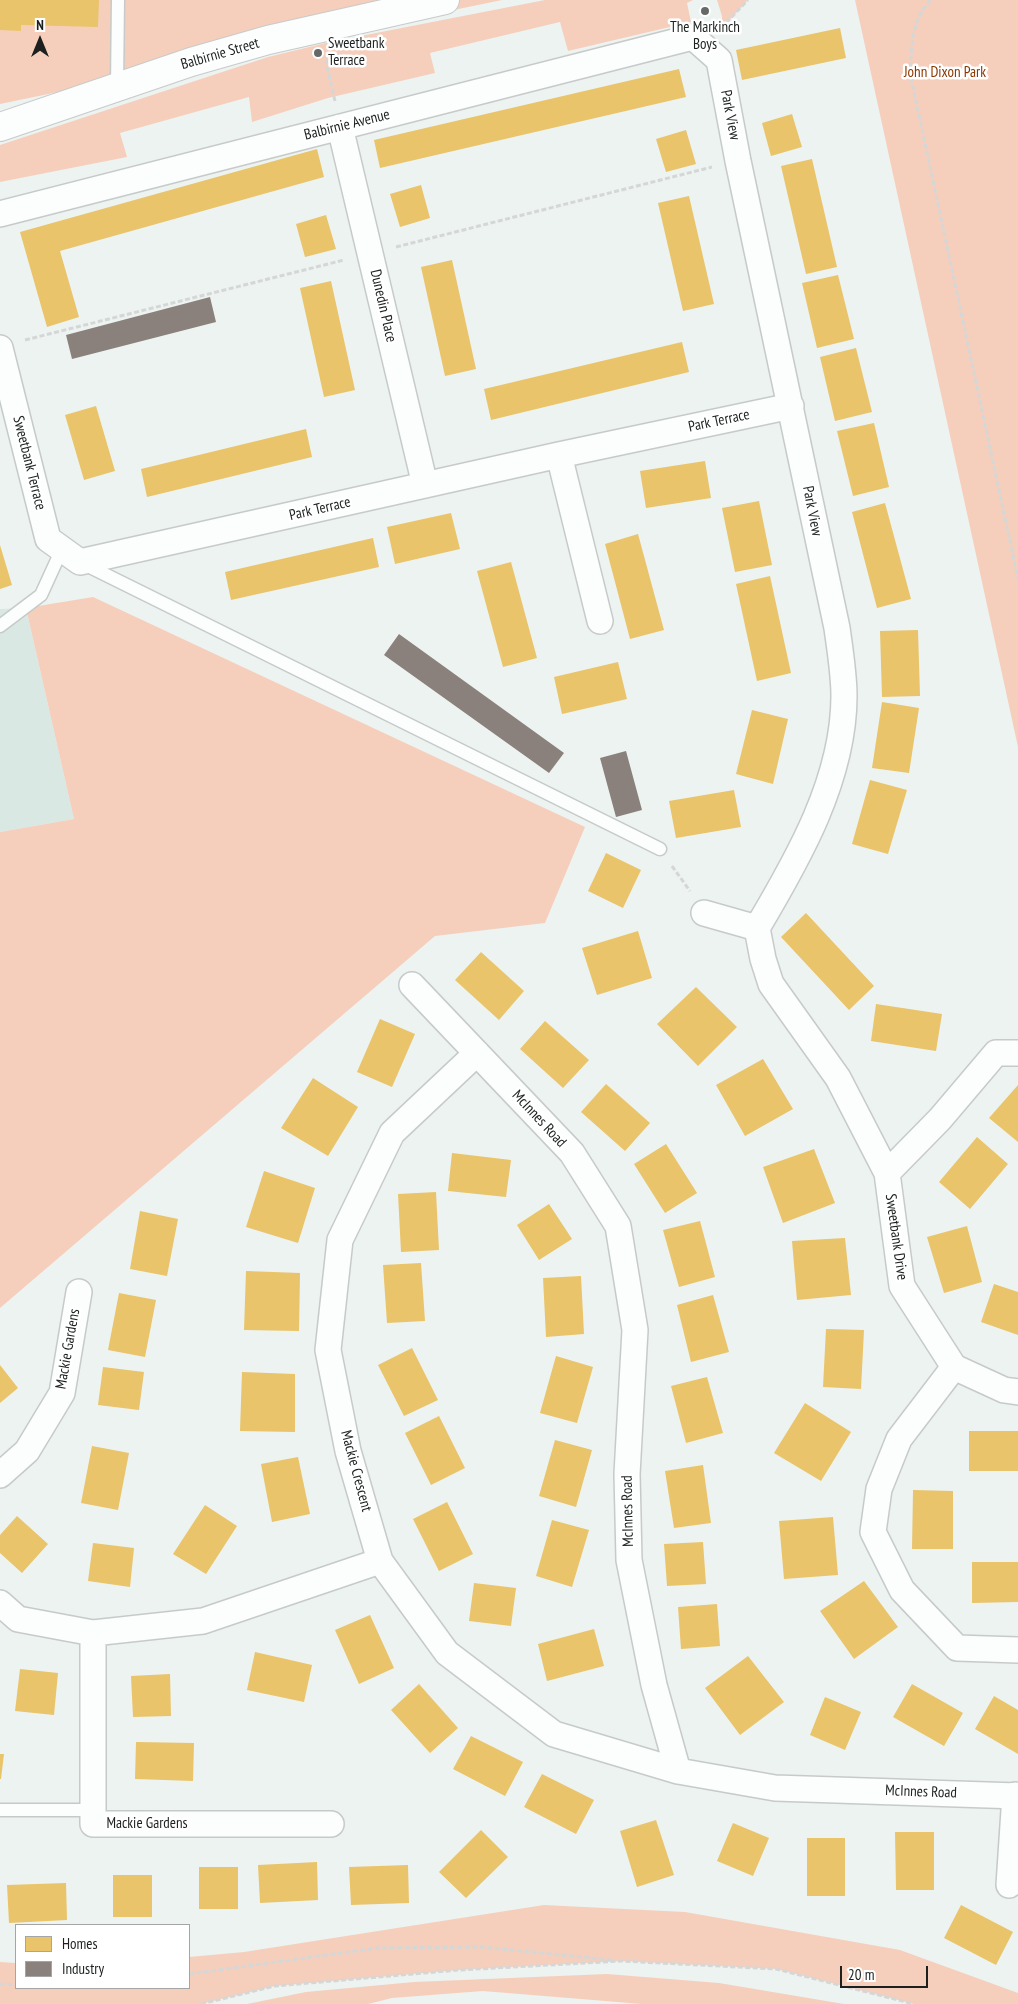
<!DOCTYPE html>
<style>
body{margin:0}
#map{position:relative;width:1018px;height:2004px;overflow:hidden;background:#edf3f1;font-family:"PT Sans Narrow",sans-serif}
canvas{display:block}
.legend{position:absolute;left:15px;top:1924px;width:175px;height:65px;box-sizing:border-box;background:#fff;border:1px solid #a4a6a5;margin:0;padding:6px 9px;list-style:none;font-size:15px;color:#1c211f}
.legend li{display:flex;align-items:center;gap:10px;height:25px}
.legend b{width:25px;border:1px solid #a4a6a5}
.north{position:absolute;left:15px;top:15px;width:50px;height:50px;-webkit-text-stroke:4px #fff;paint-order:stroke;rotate:0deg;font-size:14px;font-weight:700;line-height:20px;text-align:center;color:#1c211f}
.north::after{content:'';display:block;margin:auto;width:18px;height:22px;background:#1c211f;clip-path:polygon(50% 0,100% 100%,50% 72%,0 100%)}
.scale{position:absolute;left:840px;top:1966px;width:88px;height:22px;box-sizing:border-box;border:2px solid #1c211f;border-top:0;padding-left:6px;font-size:15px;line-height:18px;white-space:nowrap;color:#1c211f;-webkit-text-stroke:4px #fff;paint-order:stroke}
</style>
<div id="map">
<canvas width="1018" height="2004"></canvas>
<ul class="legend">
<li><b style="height:14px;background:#e9c46a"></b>Homes</li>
<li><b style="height:14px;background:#8a817c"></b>Industry</li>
</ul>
<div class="north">N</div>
<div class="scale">20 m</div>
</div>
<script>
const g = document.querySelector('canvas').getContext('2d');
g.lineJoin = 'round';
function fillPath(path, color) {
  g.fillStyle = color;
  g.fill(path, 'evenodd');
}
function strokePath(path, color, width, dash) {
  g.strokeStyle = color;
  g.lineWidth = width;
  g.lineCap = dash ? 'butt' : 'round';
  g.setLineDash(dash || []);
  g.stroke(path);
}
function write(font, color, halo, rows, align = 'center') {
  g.font = font + ' "PT Sans Narrow",sans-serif';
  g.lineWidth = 5;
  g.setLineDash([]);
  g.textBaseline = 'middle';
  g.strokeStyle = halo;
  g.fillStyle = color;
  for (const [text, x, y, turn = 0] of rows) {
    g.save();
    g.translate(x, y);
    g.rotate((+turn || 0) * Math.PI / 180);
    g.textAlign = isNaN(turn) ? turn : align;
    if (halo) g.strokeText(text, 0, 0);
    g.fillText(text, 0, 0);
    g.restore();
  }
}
const built = new Path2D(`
 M26 608 74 819 0 832V609Z`);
const green = new Path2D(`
 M0 0H502L0 104Z
 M545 0H693L687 3 691 22 568 51 560 22 430 53 435 73 328 98 252 122 249 97 120 133 127 157 0 182V145L268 57 330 42Z
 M717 0H748L722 28V16Z
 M855 0H1018V747Z
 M93 597 585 827 545 923 435 936 0 1308V832L74 819 26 608Z
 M544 1905 685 1912 900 1950 1018 1993V2004H914L776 1969 621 1961 459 1970 275 1986 201 2004H0V1962L16 1963V1988H189V1957L244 1952Z
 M607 1974 719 1983 844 2004H642L483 1991 392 1998 368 2004H247L306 1992 414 1982Z`);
const homes = new Path2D(`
 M0 0H99L98 27 21 25V31L0 30Z
 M840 28 846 58 742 80 736 50Z
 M679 69 686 97 380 168 374 140Z
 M792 114 802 147 771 156 762 123Z
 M686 130 696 164 666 172 656 139Z
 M317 149 324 177 60 251 79 317 47 327 20 232Z
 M812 159 837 267 806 274 781 166Z
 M421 185 430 218 400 227 390 194Z
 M689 196 714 304 683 311 658 203Z
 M326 215 336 249 305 257 296 224Z
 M452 260 476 369 445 376 421 267Z
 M838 275 854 339 817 348 802 283Z
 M331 281 355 390 324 397 300 288Z
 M682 342 689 372 491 420 484 389Z
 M856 348 872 412 835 421 820 357Z
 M96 406 115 471 84 480 65 415Z
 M874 423 889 487 853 496 837 431Z
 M306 429 312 457 147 497 141 469Z
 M705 461 711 498 646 508 640 471Z
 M759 501 772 565 735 572 722 508Z
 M885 503 911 599 877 608 852 512Z
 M451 513 460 549 395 564 387 527Z
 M638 534 664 630 630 639 605 544Z
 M373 538 379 567 231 600 225 572Z
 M0 545 12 585 0 589Z
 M511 562 537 658 503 667 477 571Z
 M770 576 791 673 757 681 736 584Z
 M918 630 920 696 882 697 880 631Z
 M618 662 627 699 562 714 554 677Z
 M882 702 919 708 909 773 872 768Z
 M752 710 788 719 773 784 736 774Z
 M870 780 907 790 888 854 852 844Z
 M734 790 741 827 676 838 669 801Z
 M606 853 641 870 623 908 588 891Z
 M806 913 874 986 849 1010 781 937Z
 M638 931 652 978 597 995 582 948Z
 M481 952 524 991 499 1020 455 980Z
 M696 987 737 1027 698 1066 657 1024Z
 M876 1004 942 1014 936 1051 871 1041Z
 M380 1019 415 1034 392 1087 357 1072Z
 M545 1021 589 1060 563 1088 520 1049Z
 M763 1059 793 1109 745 1136 716 1085Z
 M313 1078 358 1107 328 1156 281 1128Z
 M606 1084 650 1123 625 1151 581 1112Z
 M1018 1085V1142L989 1118Z
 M977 1137 1008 1164 970 1209 939 1182Z
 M666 1144 697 1193 665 1213 634 1164Z
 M814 1149 835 1203 783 1223 763 1167Z
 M452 1153 511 1160 506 1197 448 1191Z
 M264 1171 315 1188 298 1243 246 1227Z
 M436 1192 439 1250 401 1252 398 1194Z
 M549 1204 572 1239 539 1260 517 1225Z
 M140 1211 178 1219 167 1276 130 1269Z
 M700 1221 715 1277 679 1287 663 1230Z
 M967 1226 982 1282 944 1293 927 1237Z
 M845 1238 851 1295 797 1300 792 1241Z
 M421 1263 425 1321 387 1323 383 1265Z
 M246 1271 300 1273 299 1331 244 1330Z
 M581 1276 584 1334 546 1337 543 1278Z
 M994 1284 1018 1292V1335L981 1322Z
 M119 1293 156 1300 145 1357 108 1350Z
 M713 1295 729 1352 691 1362 677 1305Z
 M826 1329 864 1330 861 1389 823 1387Z
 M412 1348 438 1400 404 1416 378 1365Z
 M556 1356 593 1367 577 1423 540 1413Z
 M0 1365 18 1388 0 1403Z
 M103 1367 144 1372 139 1410 98 1405Z
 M242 1372 295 1374V1432L240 1431Z
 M707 1377 723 1433 686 1443 671 1386Z
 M805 1403 851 1432 821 1481 774 1453Z
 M439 1416 465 1468 431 1485 405 1433Z
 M969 1431H1018V1471H969Z
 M555 1440 592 1450 576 1507 539 1496Z
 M92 1446 129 1453 118 1510 81 1503Z
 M298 1457 310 1514 272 1522 261 1464Z
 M703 1465 711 1523 674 1528 665 1471Z
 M913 1490 953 1491V1549H912Z
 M447 1502 473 1554 439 1571 413 1519Z
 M205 1505 237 1526 206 1574 173 1554Z
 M17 1516 48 1544 22 1573 0 1553V1535Z
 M833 1517 838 1575 784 1579 779 1521Z
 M552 1520 589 1530 572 1587 536 1576Z
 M703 1542 706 1584 667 1586 664 1544Z
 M93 1543 134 1548 130 1587 88 1581Z
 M972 1562H1018V1602L972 1603Z
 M864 1581 898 1627 854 1659 820 1611Z
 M474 1583 516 1588 511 1626 469 1621Z
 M717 1604 720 1646 681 1649 678 1607Z
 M370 1615 394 1668 359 1684 335 1630Z
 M594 1629 604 1666 547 1681 538 1644Z
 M255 1652 312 1665 304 1702 247 1690Z
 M748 1656 784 1702 740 1735 705 1688Z
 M20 1669 58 1673 54 1715 15 1711Z
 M170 1674 171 1716 133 1717 131 1676Z
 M419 1684 458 1728 430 1753 391 1710Z
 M912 1684 963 1713 944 1746 893 1717Z
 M994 1696 1018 1710V1754L975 1729Z
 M825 1697 861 1712 845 1750 810 1735Z
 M471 1736 523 1762 505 1796 453 1769Z
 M136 1742 194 1743 193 1781 135 1779Z
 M0 1754H4L1 1779H0Z
 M542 1774 594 1800 576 1834 524 1807Z
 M656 1820 674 1875 637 1887 620 1831Z
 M733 1823 769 1838 753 1876 717 1861Z
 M481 1830 508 1857 466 1898 439 1872Z
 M895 1832H934V1890H896Z
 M807 1838H845V1896H807Z
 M317 1862 318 1900 260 1903 258 1865Z
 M408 1865 409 1903 351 1905 349 1867Z
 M199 1867H238V1909H199Z
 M113 1875H152V1917H113Z
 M66 1883 67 1920 9 1923 7 1885Z
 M961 1905 1013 1932 996 1965 944 1938Z`);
const industry = new Path2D(`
 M210 297 216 322 72 359 66 335Z
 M399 634 564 753 549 773 384 655Z
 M626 751 642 810 616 817 600 758Z`);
const path = new Path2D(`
 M931 0C911 20 912 46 910 73L1018 579
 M721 28 748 0
 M335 101 326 62 339 58 337 52
 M396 247 712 167
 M25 340 344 260
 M672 866 690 891
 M189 1974 377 1948 483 1947 611 1960
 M0 1984 16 1985
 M66 1988H69
 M201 2004 275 1986 459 1970 621 1961 776 1969 914 2004`);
const lane = new Path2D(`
 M117 86 118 0
 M82 563 660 849
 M0 626 41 595 62 549
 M0 1810H93`);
const street = new Path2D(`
 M340 127 425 485
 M0 214 693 37 719 60 738 161 837 628C840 650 844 674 844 696 844 779 798 859 757 928L763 959 771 984 838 1078 887 1173 902 1286 954 1367 1004 1390 1018 1392
 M0 348 48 539 80 562 559 455 791 406
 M559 455 600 621
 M704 913 757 928
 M412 985 572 1153 618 1226 635 1330 627 1474 629 1560 654 1685 678 1771 775 1788 1018 1796
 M477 1053 392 1133 340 1240 328 1350 348 1451 380 1561 447 1653 554 1734 678 1771
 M887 1173 940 1119 996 1053H1018
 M954 1367 899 1439 879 1489 873 1532 902 1590 957 1648 1018 1650
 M0 1475 27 1451 62 1393 79 1292
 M0 1603 18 1619 93 1633 203 1621 380 1561
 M93 1633V1824H331
 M1009 1885 1015 1795`);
const secondary = new Path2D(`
 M0 127 191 62 268 40 445 0`);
const markers = [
 [705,11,5,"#656a68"],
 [318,53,5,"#656a68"]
];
const poiNames = [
 ["The Markinch",705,28],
 ["Boys",705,45],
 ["Sweetbank",328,44,"left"],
 ["Terrace",328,61,"left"]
];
const streetNames = [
 ["Balbirnie Street",220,54,-16],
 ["Park View",730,115,79],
 ["Balbirnie Avenue",347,125,-14],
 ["Dunedin Place",383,306,77],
 ["Park Terrace",719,421,-12],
 ["Sweetbank Terrace",29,463,76],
 ["Park Terrace",320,509,-13],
 ["Park View",812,511,79],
 ["McInnes Road",539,1119,47],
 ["Sweetbank Drive",896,1237,82],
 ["Mackie Gardens",68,1349,-80],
 ["Mackie Crescent",356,1471,75],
 ["McInnes Road",628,1511,-91],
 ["McInnes Road",921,1792,2],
 ["Mackie Gardens",147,1824]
];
const parkNames = [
 ["John Dixon Park",945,73]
];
fillPath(built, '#dae8e3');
fillPath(green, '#f5cfbc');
fillPath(homes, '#e9c46a');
fillPath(industry, '#8a817c');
strokePath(lane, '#c6cbc9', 15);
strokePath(street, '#c6cbc9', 28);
strokePath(secondary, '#c6cbc9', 30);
strokePath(path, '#d5d7d7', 3, [5, 2.5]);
strokePath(lane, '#fcfdfd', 12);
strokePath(street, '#fcfdfd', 25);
strokePath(secondary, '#fcfdfd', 28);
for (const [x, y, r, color] of markers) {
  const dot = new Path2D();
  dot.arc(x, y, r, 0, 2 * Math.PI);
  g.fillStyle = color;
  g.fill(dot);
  strokePath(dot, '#fff', 2);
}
write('15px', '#1c211f', '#fff', poiNames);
write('15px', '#1c211f', '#fff', streetNames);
write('15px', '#8c3600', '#fff', parkNames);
</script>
